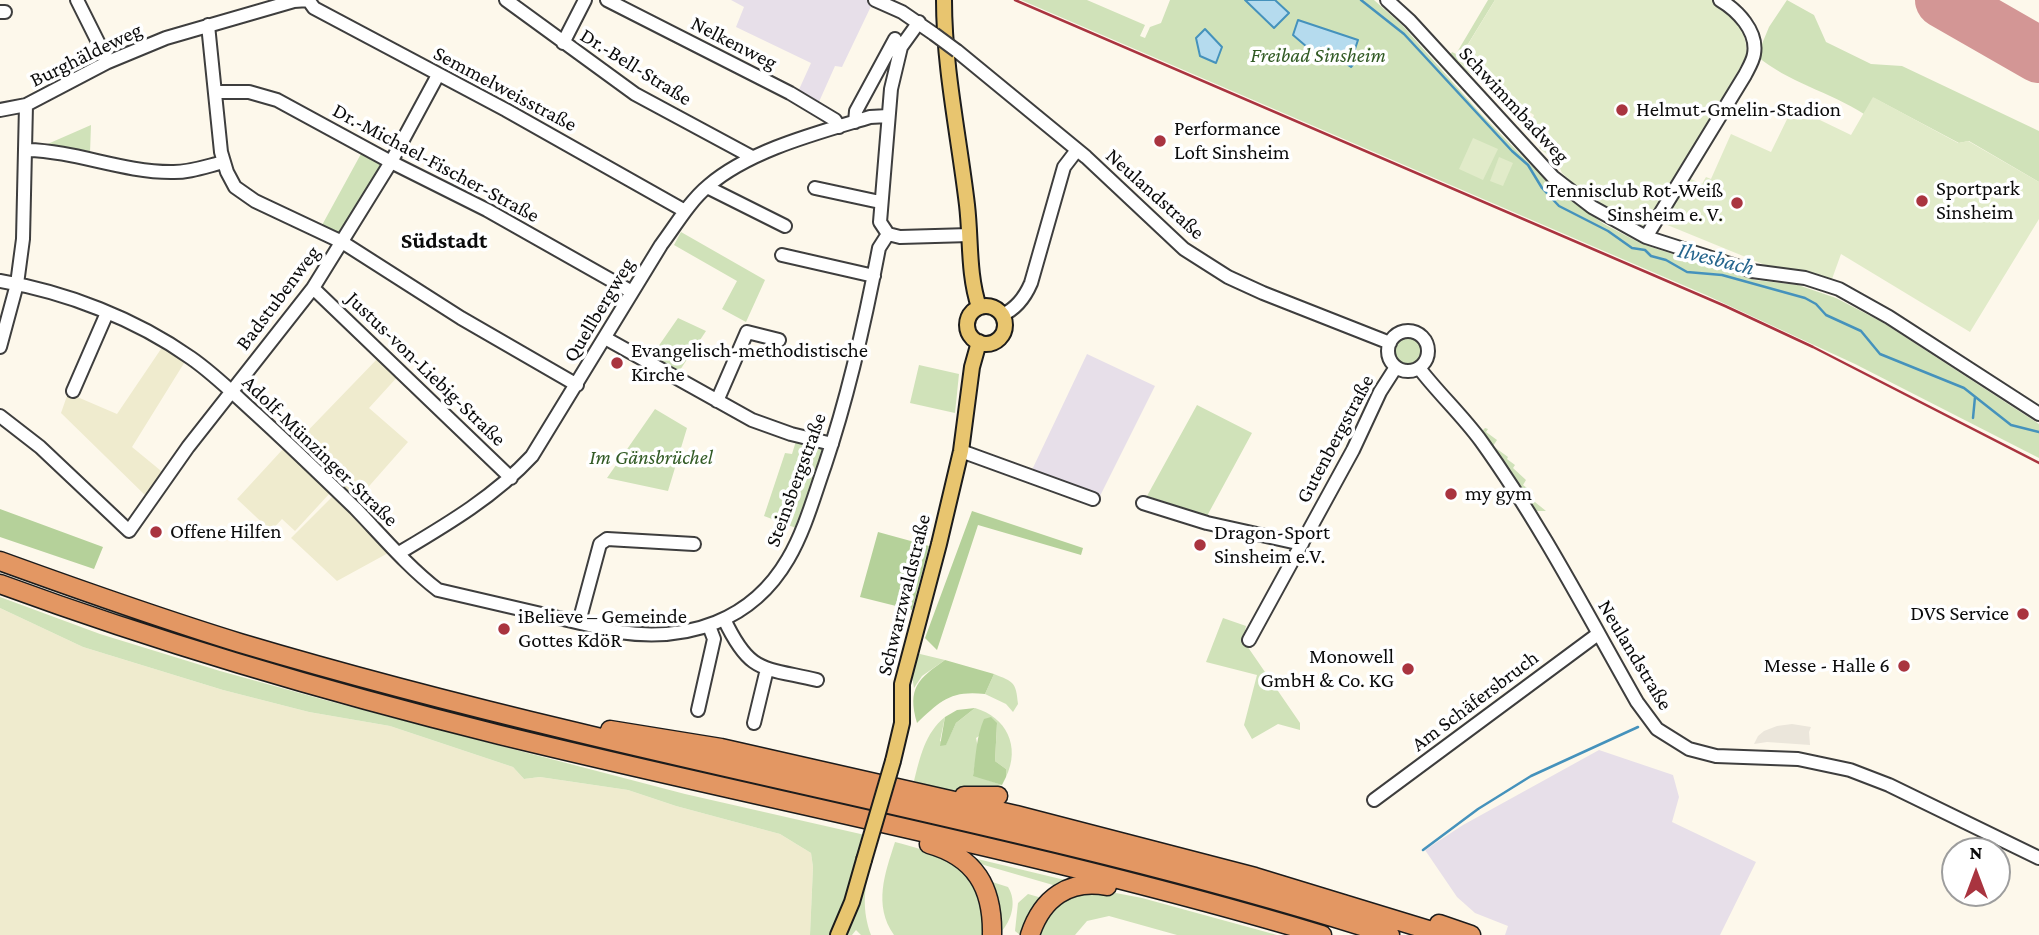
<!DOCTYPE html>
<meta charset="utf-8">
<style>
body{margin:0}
#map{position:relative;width:2039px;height:935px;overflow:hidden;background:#fdf8eb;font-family:"Crimson Pro",serif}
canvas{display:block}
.north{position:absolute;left:1941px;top:837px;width:70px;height:70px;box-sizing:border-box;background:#fff;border:2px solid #9d9d9d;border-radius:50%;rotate:0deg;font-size:19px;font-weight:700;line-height:28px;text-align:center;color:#0b0b0b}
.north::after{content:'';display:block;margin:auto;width:24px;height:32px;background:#a9343f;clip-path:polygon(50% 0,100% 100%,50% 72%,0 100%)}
</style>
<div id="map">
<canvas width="2039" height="935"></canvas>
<div class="north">N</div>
</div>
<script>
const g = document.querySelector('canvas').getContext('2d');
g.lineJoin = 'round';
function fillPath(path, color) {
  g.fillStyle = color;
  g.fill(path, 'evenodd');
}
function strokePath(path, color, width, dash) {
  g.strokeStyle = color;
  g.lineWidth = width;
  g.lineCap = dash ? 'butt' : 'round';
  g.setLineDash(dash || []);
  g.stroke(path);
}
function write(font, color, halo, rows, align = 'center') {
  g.font = font + ' "Crimson Pro",serif';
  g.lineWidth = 7;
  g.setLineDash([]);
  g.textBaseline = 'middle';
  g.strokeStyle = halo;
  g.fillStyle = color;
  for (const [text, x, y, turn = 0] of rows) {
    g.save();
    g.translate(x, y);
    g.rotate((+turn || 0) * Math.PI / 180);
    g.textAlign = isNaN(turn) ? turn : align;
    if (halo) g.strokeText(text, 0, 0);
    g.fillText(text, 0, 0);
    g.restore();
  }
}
const industrial = new Path2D(`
 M731 0H874L842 67 835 66 818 104 797 94 811 63 736 27 744 7Z
 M1087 354 1155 386 1099 498 1031 472Z
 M1599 750 1673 775 1679 797 1672 822 1756 862 1720 935H1505L1508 926 1475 913 1457 897 1425 850 1463 825Z`);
const farmland = new Path2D(`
 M163 346 186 360 132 447 166 475 149 499 61 413 68 393 117 414Z
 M381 355 400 374 369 408 408 442 356 501 295 444Z
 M283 449 330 493 295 531 282 519 271 531 237 499Z
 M333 496 390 552 337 581 291 538Z
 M0 608 83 647 223 690 309 712 390 726 513 767 524 779 540 777 628 790 676 806 780 834 811 853 813 867 810 935H0Z`);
const green = new Path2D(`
 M1021 0H1087L1145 25 1140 36 1145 38 1150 27 1161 23 1170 0H1374L1402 25 1479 112 1554 189 1604 224 1642 244 1700 263 1755 280 1798 285 1836 298 1882 322 2039 424V458L1855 364 1706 295Z
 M1488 0H1495L1457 62 1450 55 1452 52 1456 54Z
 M1787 0 1814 15 1826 42 1871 64 1902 66 2039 131V182L1969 141 1959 143 1874 98 1864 114C1830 92 1787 82 1757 56L1769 27Z
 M91 125 90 153 68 148 43 146Z
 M362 152 380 160 381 165 341 233 335 234 321 227Z
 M681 232 765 280 746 322 722 309 737 281 674 245Z
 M678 318 706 331 678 373 651 357Z
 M1395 351a13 13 0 1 1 26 0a13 13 0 1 1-26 0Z
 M919 365 959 374 955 413 910 403Z
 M1197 405 1252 433 1207 516 1147 496Z
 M655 409 687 428 668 491 607 478Z
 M1485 428 1488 429 1486 432 1497 440 1493 446 1508 457 1507 459 1515 465 1513 468 1526 480 1523 485 1534 493 1530 498 1546 511H1535L1514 476 1482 431Z
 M796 441 825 449 796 528 764 516 785 453 792 454Z
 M0 597 100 634 220 671 325 700 685 794 865 835 842 912 831 935H810L813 867 811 853 780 834 676 806 628 790 540 777 524 779 513 767 390 726 309 712 223 690 83 647 0 608Z
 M1223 618 1246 626 1243 640 1300 723V730L1278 724 1252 739 1244 725 1257 675 1206 662Z
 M916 653 945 660 922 676 914 688 911 670Z
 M994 674C1014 682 1016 682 1018 704L1013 712 1006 704 985 694Z
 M975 708C1006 717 1021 746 1006 777V769L995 761 997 724 976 738 978 748 973 775 1002 785C997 787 991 790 986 791 964 795 935 787 914 781 920 757 925 733 945 717L940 741 946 744 956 723Z
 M895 842C931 851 976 865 983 907 985 916 984 926 984 935H894C873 905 885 873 895 842Z
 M969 857 1069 881 1059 886 1053 885 984 865Z
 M868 864 870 865C864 891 862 910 871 935H861L856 930 852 935H845Z
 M989 881 1008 887C1017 901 1012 920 1001 932H998Z
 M1100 890 1142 898 1277 935H1177L1109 916 1087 921 1075 935H1035L1047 912 1066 895Z
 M1028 894 1042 898 1025 935H1020L1015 931 1018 903Z`);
const forest = new Path2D(`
 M0 509 103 547 94 569 0 537Z
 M972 511 1083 548 1081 555 978 525 937 650 925 638Z
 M878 532 929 546 912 610 860 597Z
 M945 660 994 674 985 694C951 690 940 701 917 723 907 688 918 679 945 660Z
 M975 708 956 723 946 745 940 746 945 717 957 710Z
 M991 717 997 723 995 761 1006 769V777L1002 785 973 776C976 756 976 738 984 719Z`);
const pitch = new Path2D(`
 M1495 0H1712C1737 13 1746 28 1747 56L1648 222 1643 226 1602 204 1573 183 1562 173 1557 162 1539 148 1549 132 1532 121 1534 115 1456 64Z
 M1873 97 1958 143 1968 141 2039 182V219L1970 332 1841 254 1832 279 1776 266 1770 267 1660 222 1684 176 1702 184 1706 177 1711 179 1731 134 1771 152 1793 107 1851 135Z
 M1473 138 1498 149 1483 180 1459 169Z
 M1499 157 1513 163 1503 186 1490 181Z`);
const plaza = new Path2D(`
 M1792 724 1811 727 1809 732 1810 745 1767 742 1754 744 1758 736 1764 731 1777 726Z`);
const water = new Path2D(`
 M1245 0H1275L1289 13 1274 28Z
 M1298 20 1358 40 1353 55 1359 58 1351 67 1321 47 1314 53 1293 35Z
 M1205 29 1222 47 1216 63 1200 56 1196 38Z`);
const stream = new Path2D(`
 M1361 0 1404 34 1512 151 1528 165 1542 188 1559 206 1608 231 1632 248 1645 250 1651 256 1666 260 1687 272 1722 275 1805 298 1816 304 1826 315 1861 331 1880 354 1964 388 2011 425 2039 432
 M1973 418 1975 397
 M1423 850 1478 809 1531 776 1638 727`);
const runway = new Path2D(`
 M1943 0 2039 55`);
const minor = new Path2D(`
 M77 0 108 62
 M506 0 635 94 752 157
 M607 0 790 93 835 120 839 127
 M875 0 902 12 934 34
 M1387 0 1410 21 1553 177 1592 207 1646 237 1752 271 1805 278 1839 289 1889 317 2039 414
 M309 1 314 8 506 110 685 211
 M0 12H5
 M919 22 901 47 891 89 880 222 888 234 900 237 970 235
 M208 25 221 152 227 172 235 187 255 201 342 242 461 318 577 385
 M563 43 585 0
 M957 51 1086 157 1184 249 1228 277 1263 293 1390 343
 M215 92H249L277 100 391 162 487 210 632 292
 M0 110 26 105 108 62 166 38 294 1 309 0
 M855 122 856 111 895 39
 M27 150C76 151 122 172 171 172 188 173 207 166 224 162
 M707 187 785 226
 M815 188 880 202
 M1646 237 1745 75C1748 69 1753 61 1754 54 1758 31 1737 10 1720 0
 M782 255 874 276
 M0 281C66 292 136 319 191 358 214 374 234 394 255 413 289 444 322 476 355 508 382 536 407 566 438 590L619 632C688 642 752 621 788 559 805 530 814 496 825 465 849 394 865 322 879 248L888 234
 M313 288 511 478
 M1002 315C1016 309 1025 297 1031 283L1064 167 1077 150
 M1388 351a20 20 0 1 1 40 0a20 20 0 1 1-40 0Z
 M605 338 752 420 791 434 832 444
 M0 347 17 284 23 239 26 105
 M1419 368C1438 393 1462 415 1481 441 1540 523 1587 614 1637 702L1657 729 1689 749 1716 756 1798 759 1850 770 1889 785 2039 858
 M73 391 107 313
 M717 401 747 332 779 340
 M0 416 40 447 129 531 188 447 313 288 391 162 438 75
 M961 451 1093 499
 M1143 503 1207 523 1302 544
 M399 553C446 525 494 497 532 456L661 245C676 225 689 202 708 186 750 150 817 133 870 117L888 116
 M724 619C750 674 762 667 817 680
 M579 622 600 544 607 539 694 544
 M1249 640 1353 450 1380 392 1396 367
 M698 710 714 639 709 626
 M754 723 767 669
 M1374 800 1598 634`);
const major = new Path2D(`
 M944 0C944 68 959 137 967 205 971 239 968 274 979 307
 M967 325a19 19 0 1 1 38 0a19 19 0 1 1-38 0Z
 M893 761 902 723V684L939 544 961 451 972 367 979 342
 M838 935 852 902 864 860`);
const highway = new Path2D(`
 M0 561C80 590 159 618 240 643 351 676 463 705 576 732 848 798 1123 849 1390 935
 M0 584C163 644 331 693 500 735 774 802 1052 854 1322 935
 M610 730 721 748 1016 815 1255 877 1445 935
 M964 796H998
 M929 844C975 857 993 887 992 935
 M1439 924 1471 935
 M1030 935C1042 898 1069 879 1107 886`);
const rail = new Path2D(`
 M1015 0 1725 306 1813 347 2039 463`);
const minorBridge = new Path2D(`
 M934 34 957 51`);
const majorBridge = new Path2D(`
 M864 860 893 761`);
const markers = [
 [1622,110,7,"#a9343f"],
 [1160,141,7,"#a9343f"],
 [1922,201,7,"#a9343f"],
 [1737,203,7,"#a9343f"],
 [617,363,7,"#a9343f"],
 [1451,494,7,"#a9343f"],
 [156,532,7,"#a9343f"],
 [1200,545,7,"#a9343f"],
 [2023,614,7,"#a9343f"],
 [504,629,7,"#a9343f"],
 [1904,666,7,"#a9343f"],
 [1408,669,7,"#a9343f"]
];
const streetNames = [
 ["Nelkenweg",734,43,27],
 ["Burghäldeweg",86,55,-26],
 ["Dr.-Bell-Straße",636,67,32],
 ["Semmelweisstraße",505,89,28],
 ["Schwimmbadweg",1514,105,47],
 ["Dr.-Michael-Fischer-Straße",436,163,28],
 ["Neulandstraße",1155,194,42],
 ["Badstubenweg",278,298,-53],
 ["Quellbergweg",599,310,-59],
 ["Justus-von-Liebig-Straße",426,369,44],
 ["Gutenbergstraße",1335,439,-62],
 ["Adolf-Münzinger-Straße",320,451,44],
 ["Steinsbergstraße",796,480,-70],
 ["Schwarzwaldstraße",904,595,-76],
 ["Neulandstraße",1635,655,59],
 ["Am Schäfersbruch",1475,701,-37]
];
const parkNames = [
 ["Freibad Sinsheim",1318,56],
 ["Im Gänsbrüchel",651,458]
];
const poiNames = [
 ["Helmut-Gmelin-Stadion",1636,110],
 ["Performance",1174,129],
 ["Loft Sinsheim",1174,153],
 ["Sportpark",1936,189],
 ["Sinsheim",1936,213],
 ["Tennisclub Rot-Weiß",1723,191,"right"],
 ["Sinsheim e. V.",1723,215,"right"],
 ["Evangelisch-methodistische",631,351],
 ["Kirche",631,375],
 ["my gym",1465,494],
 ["Offene Hilfen",170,532],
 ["Dragon-Sport",1214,533],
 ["Sinsheim e.V.",1214,557],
 ["DVS Service",2009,614,"right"],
 ["iBelieve – Gemeinde",518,617],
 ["Gottes KdöR",518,641],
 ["Monowell",1394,657,"right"],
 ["GmbH & Co. KG",1394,681,"right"],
 ["Messe - Halle 6",1890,666,"right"]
];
const neighbourhoodNames = [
 ["Südstadt",444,241]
];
const waterNames = [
 ["Ilvesbach",1716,259,14]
];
fillPath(industrial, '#e7dfe9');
fillPath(farmland, '#efebce');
fillPath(green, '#d0e2b9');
fillPath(forest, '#b5d19a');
fillPath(pitch, '#e1ebc9');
fillPath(plaza, '#ebe6db');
fillPath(water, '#b5dbee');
strokePath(water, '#4592bc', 2);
strokePath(stream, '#4592bc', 2.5);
strokePath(runway, '#d39695', 56);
strokePath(minor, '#3e3e3e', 16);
strokePath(major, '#1c1c1c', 18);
strokePath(highway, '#1c1c1c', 21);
strokePath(minor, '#fff', 12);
strokePath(major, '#e8c56f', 14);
strokePath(highway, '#e39763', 18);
strokePath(rail, '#a9343f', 2.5);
strokePath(minorBridge, '#3e3e3e', 16, []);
strokePath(majorBridge, '#1c1c1c', 18, []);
strokePath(minorBridge, '#fff', 12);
strokePath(majorBridge, '#e8c56f', 14);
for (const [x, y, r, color] of markers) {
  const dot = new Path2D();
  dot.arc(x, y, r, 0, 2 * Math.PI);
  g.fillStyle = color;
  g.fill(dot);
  strokePath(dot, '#fff', 2.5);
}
write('21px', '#0b0b0b', '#fff', streetNames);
write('italic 21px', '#315a24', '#fff', parkNames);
write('21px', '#0b0b0b', '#fff', poiNames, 'left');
write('bold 23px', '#0b0b0b', '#fff', neighbourhoodNames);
write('italic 23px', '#24648c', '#fff', waterNames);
</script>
